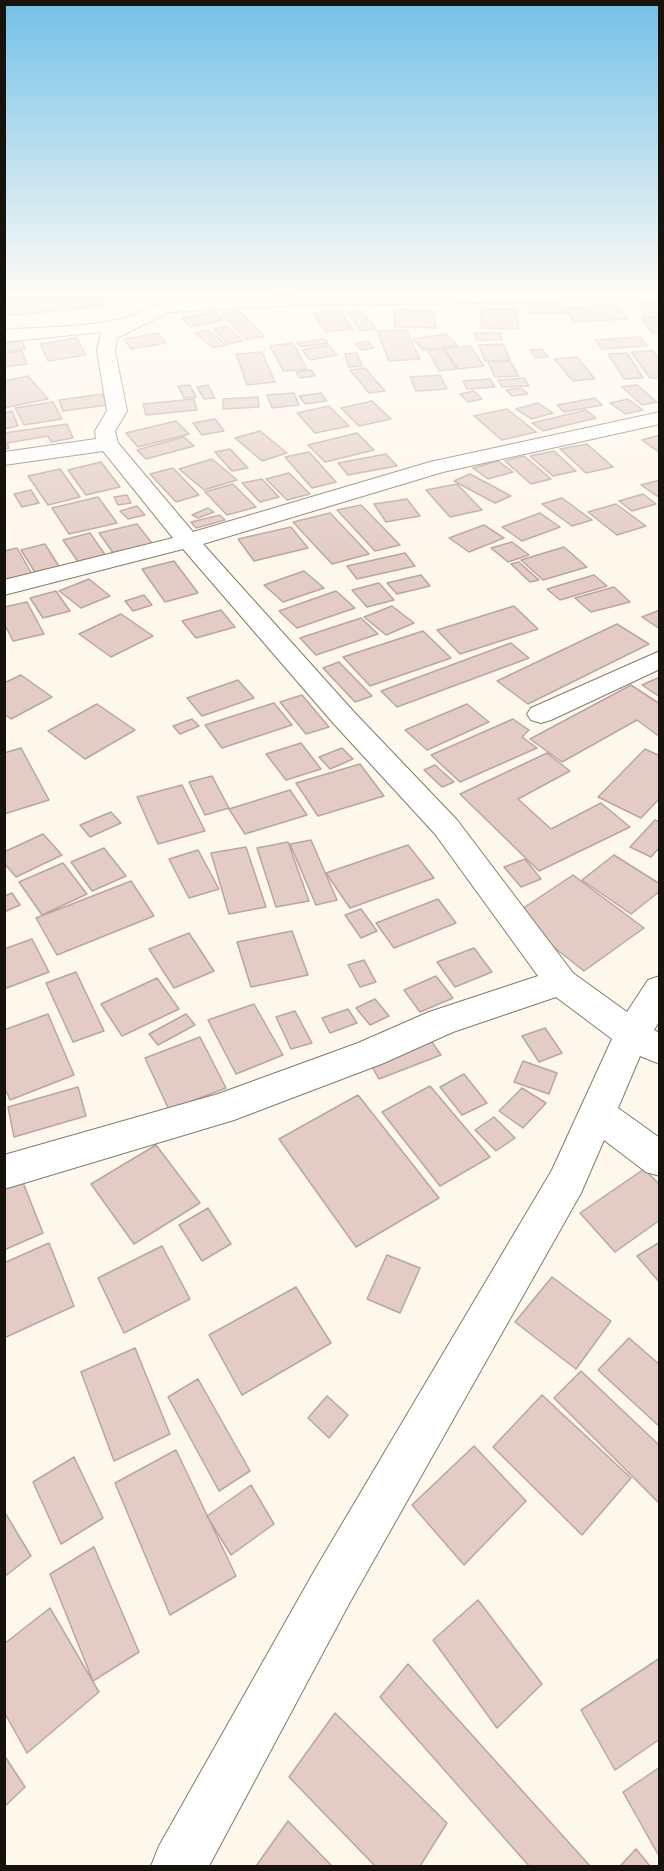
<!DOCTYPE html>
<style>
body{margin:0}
#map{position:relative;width:664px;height:1871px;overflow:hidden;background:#fef7ec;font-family:Raleway,sans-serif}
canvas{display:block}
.frame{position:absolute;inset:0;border:6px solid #16130d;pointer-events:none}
</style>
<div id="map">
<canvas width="664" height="1871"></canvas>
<div class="frame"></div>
</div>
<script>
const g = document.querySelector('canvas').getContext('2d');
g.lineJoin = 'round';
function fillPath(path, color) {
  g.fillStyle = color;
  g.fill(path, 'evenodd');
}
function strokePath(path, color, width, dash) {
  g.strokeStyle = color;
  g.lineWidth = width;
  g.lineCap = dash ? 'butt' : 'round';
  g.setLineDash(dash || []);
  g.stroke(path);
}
const building = new Path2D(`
 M4 292H99L104 306 6 316Z
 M163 292 164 299 120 300V294Z
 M638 300H660V317H646Z
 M618 305 628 319 574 322 565 308Z
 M529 306H562L564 313H530Z
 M480 309H516L519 329 482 328Z
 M340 310 352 329 326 332 313 313Z
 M394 310 434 311 436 328 395 327Z
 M239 311 265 336 247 340 222 314Z
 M362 311 376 329 361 331 348 312Z
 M214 312 223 320 191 327 182 318Z
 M642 318H660V333H652Z
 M227 326 243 341 229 344 213 329Z
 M208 330 227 345 213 348 195 333Z
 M406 330 420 359 389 361 377 331Z
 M158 333 166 343 131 349 124 339Z
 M474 333H500L502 340H476Z
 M446 334 457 345 423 350 413 339Z
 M640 337 647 346 602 349 595 340Z
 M77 338 86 355 48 361 40 344Z
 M324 339 328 343 301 347 297 343Z
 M22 341 25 349 4 352V343Z
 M367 341 374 348 361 350 354 344Z
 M293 343 307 369 283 371 270 346Z
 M503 344 510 360 485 361 479 345Z
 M328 345 337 355 310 360 302 350Z
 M470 346 484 366 458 369 444 348Z
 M444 349 456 369 439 371 428 351Z
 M542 349 548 357 535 358 530 350Z
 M22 351 27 364 4 367V354Z
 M653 351 660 360V378H650L631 352Z
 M262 352 275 382 247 385 236 354Z
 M357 353 362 366 349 367 345 354Z
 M627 353 643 378 624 379 608 354Z
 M577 357 595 379 573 381 554 359Z
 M510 361 519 376 495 377 488 362Z
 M365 368 385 391 369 393 350 370Z
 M311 370 315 376 300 378 296 372Z
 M440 375 447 389 416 391 410 377Z
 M28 376 48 399 4 408V381Z
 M524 378 529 386 502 387 498 380Z
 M490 379 495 387 467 389 463 381Z
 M190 385 196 397 184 398 178 386Z
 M208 385 215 398 204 399 197 387Z
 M637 385 657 402 642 405 622 387Z
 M521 388 528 394 512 396 506 390Z
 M474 391 482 399 468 402 460 394Z
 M294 393 299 405 272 408 267 395Z
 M321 393 327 401 305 404 299 396Z
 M102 394 107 405 63 411 59 400Z
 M258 397 259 407 223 409V399Z
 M595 398 602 405 564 412 557 405Z
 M194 399 197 410 146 415 143 404Z
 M628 399 643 410 625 414 610 403Z
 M372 401 391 419 359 426 341 408Z
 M53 402 62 419 24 425 15 408Z
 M538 403 553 413 532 419 516 409Z
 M329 406 349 426 315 433 297 413Z
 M507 409 536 432 502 440 474 416Z
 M586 410 596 418 543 431 532 423Z
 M12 411 18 426 4 429V413Z
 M215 419 224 431 202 435 193 423Z
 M176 421 189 434 138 447 126 433Z
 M67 424 73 438 51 442 48 436 7 443 9 448 4 449V433Z
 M260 431 287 453 262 461 235 438Z
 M357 433 374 450 325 462 308 445Z
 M660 435V453L642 440Z
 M184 437 194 446 146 459 137 450Z
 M587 444 613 467 586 473 560 449Z
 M230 449 248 468 232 471 215 452Z
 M554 451 576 471 553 476 530 456Z
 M309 452 336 482 312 488 285 457Z
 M386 454 397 466 348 475 338 463Z
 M524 456 551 479 531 484 505 461Z
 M212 459 237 480 204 490 179 469Z
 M498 461 513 472 488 479 473 468Z
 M101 462 120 487 86 495 68 470Z
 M173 468 199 495 176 502 150 474Z
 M60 469 80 497 48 505 28 476Z
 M289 473 310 494 287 500 266 479Z
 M470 474 511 496 495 503 454 481Z
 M262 479 279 497 260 502 242 483Z
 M660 480V498L641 485Z
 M233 484 256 507 227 515 205 492Z
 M457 484 482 510 450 517 426 490Z
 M31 490 39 503 22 507 14 494Z
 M643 494 656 504 632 511 619 501Z
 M127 495 131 503 118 505 114 497Z
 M98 497 117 523 69 534 52 508Z
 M562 498 592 520 572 526 542 504Z
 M407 499 420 516 386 522 374 504Z
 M616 504 646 526 617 535 588 512Z
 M361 505 400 545 375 551 337 510Z
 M137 506 145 515 128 519 120 511Z
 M208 508 214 512 198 518 192 515Z
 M330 513 369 554 332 564 293 522Z
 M540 513 560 527 522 541 502 527Z
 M220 515 225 520 196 528 191 522Z
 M137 524 155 547 116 557 99 533Z
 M484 525 504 538 469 552 449 538Z
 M291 527 308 548 254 561 238 539Z
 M90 533 108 559 81 566 63 540Z
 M512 542 529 555 508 562 491 548Z
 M45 544 60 568 36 574 21 550Z
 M564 547 587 567 543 580 521 560Z
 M17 548 32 574 4 581V551Z
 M405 553 415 566 357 579 347 566Z
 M174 561 198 593 165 602 142 569Z
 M519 562 539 580 530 582 511 564Z
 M304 571 324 588 283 602 264 585Z
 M421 575 430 586 397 594 387 583Z
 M594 575 607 586 560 600 547 589Z
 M89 579 110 596 81 608 59 591Z
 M379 583 394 600 367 607 352 590Z
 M614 587 630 602 591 612 575 598Z
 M56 591 70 611 43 618 30 598Z
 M336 591 355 608 297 628 279 611Z
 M144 595 152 605 133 611 125 601Z
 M27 602 44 634 13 641 4 623V607Z
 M392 606 414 623 386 635 364 617Z
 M514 606 538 629 460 654 437 630Z
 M221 610 235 627 196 638 182 621Z
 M660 610V629L642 617Z
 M121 614 153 636 111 657 79 634Z
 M361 618 378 634 316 655 300 638Z
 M617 624 649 644 528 704 497 681Z
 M423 631 451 658 370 686 343 657Z
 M511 643 529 658 397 707 381 691Z
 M339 662 372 696 355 702 323 668Z
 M21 675 52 697 11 719 4 714V683Z
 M660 677V697L642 685Z
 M238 680 254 698 202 716 187 698Z
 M631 685 660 704V737L637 720 562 762 530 739Z
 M302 695 329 727 306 734 280 702Z
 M274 703 292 725 222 748 205 725Z
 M97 704 135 730 85 759 48 731Z
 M467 704 489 722 427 750 405 730Z
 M192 719 199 726 180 734 173 726Z
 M513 719 529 730 522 737 537 748 460 782 431 755Z
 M301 743 321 769 286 780 266 754Z
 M21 748 49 800 4 814V753Z
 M342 748 353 759 330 769 319 757Z
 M645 749 660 756V798L641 818 598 797Z
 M547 753 570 771 518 799 551 829 601 803 630 827 539 871 460 794Z
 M360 764 384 796 318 816 296 783Z
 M435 765 454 782 442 787 424 770Z
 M212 776 229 808 205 815 189 782Z
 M182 785 205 831 158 844 137 797Z
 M290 790 307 815 245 834 229 809Z
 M111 812 121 823 90 837 80 825Z
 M655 820 660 822V847L651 857 630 847Z
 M43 834 62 855 16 877 4 863V852Z
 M311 840 337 900 316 905 290 844Z
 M288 842 309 901 276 907 257 848Z
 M408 845 434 878 350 908 326 873Z
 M246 847 266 907 229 914 211 853Z
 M104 848 126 876 92 891 71 862Z
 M198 850 219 889 189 898 169 859Z
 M614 855 660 884V891L631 914 582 880Z
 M525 859 541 879 521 887 504 867Z
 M63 863 87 894 42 915 19 882Z
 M573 875 644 928 584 971 513 915Z
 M131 881 154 916 57 955 36 918Z
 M12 893 20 905 4 912V896Z
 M438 899 456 923 394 948 376 923Z
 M361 909 377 931 361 938 345 915Z
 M292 931 308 975 251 987 237 942Z
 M189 933 214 971 174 988 149 949Z
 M32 939 49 972 4 989V949Z
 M474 948 492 972 455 987 437 962Z
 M364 960 376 982 360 987 348 965Z
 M76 972 104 1031 73 1042 46 983Z
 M436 976 453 998 420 1012 404 990Z
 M157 978 179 1009 122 1036 101 1004Z
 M375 999 389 1016 370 1025 356 1008Z
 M254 1004 283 1055 236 1074 208 1020Z
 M348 1009 357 1023 330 1033 322 1018Z
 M295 1011 312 1043 291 1049 276 1017Z
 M48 1014 74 1075 10 1100 4 1086V1030Z
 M186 1014 195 1025 158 1045 149 1034Z
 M545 1028 562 1053 539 1062 522 1036Z
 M427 1035 441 1055 379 1079 367 1058Z
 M200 1037 226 1088 169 1110 145 1058Z
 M523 1061 557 1073 549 1094 514 1082Z
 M464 1074 487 1103 462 1115 440 1087Z
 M430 1086 490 1157 440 1186 382 1112Z
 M78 1087 86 1116 14 1137 8 1107Z
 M522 1088 546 1103 523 1128 499 1111Z
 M358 1095 439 1198 356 1247 279 1139Z
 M494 1117 515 1138 496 1151 475 1130Z
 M156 1145 200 1203 134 1244 91 1184Z
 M644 1169 660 1185V1220L615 1252 580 1213Z
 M22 1180 43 1233 4 1250V1187Z
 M208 1208 231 1244 202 1261 179 1225Z
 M660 1242V1283L637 1256Z
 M49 1243 74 1306 4 1338V1263Z
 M162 1246 190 1299 124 1333 98 1278Z
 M387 1255 420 1268 400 1313 367 1299Z
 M552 1277 611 1321 576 1369 515 1322Z
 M296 1287 331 1343 242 1395 209 1335Z
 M629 1338 660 1365V1427L598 1370Z
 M135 1348 170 1434 114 1461 81 1372Z
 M581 1371 660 1446V1504L554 1398Z
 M198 1379 250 1471 219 1491 168 1397Z
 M542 1395 631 1478 582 1535 493 1447Z
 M327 1396 348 1415 329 1438 308 1418Z
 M474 1446 526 1501 464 1565 412 1505Z
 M176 1450 236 1576 170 1615 115 1483Z
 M74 1457 103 1518 61 1544 33 1482Z
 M251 1485 274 1524 231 1555 207 1516Z
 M4 1511 31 1556 4 1577Z
 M94 1547 139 1652 93 1681 50 1574Z
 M478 1600 542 1684 497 1728 433 1640Z
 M50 1608 99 1692 27 1753 4 1712V1644Z
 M660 1658V1739L615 1770 581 1710Z
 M408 1664 590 1866H529L380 1697Z
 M335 1713 447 1823 420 1866H375L289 1777Z
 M4 1755 25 1787 4 1807Z
 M660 1767V1856H659L623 1792Z
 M288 1821 332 1866H256Z
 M636 1849 650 1866H620Z`);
const minor = new Path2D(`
 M175 292H194L186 300 303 295 644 292 635 297 561 302 303 305 169 312 117 338 115 351 127 411 115 431 118 443 193 532 430 462 660 412V424L443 472 203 544 354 712 457 820 573 973 627 1012 648 980 660 976V1020L654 1030 660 1033V1064L640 1056 618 1108 660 1138V1176L646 1172 604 1140 581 1193 350 1602 209 1866H151L159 1846 316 1568 552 1170 612 1039 556 997 453 1032 384 1063 234 1120 4 1189V1155L218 1094 358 1043 429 1012 538 976 435 834 334 724 183 549 4 595V580L173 538 103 451 4 465V452L96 439 95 431 107 411 97 351 101 332 4 342V330C59 325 132 331 175 292Z
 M660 651V669L551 720 541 723 531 720 527 714 531 708Z`);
fillPath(building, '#e3ccc6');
strokePath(building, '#bba59f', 1.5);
strokePath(minor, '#857b6b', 2);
fillPath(minor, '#fff');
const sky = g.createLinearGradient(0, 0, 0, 554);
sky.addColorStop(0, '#72c1e6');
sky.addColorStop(0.53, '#fffbf6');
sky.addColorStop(1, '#fffbf600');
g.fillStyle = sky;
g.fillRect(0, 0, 664, 554);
</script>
